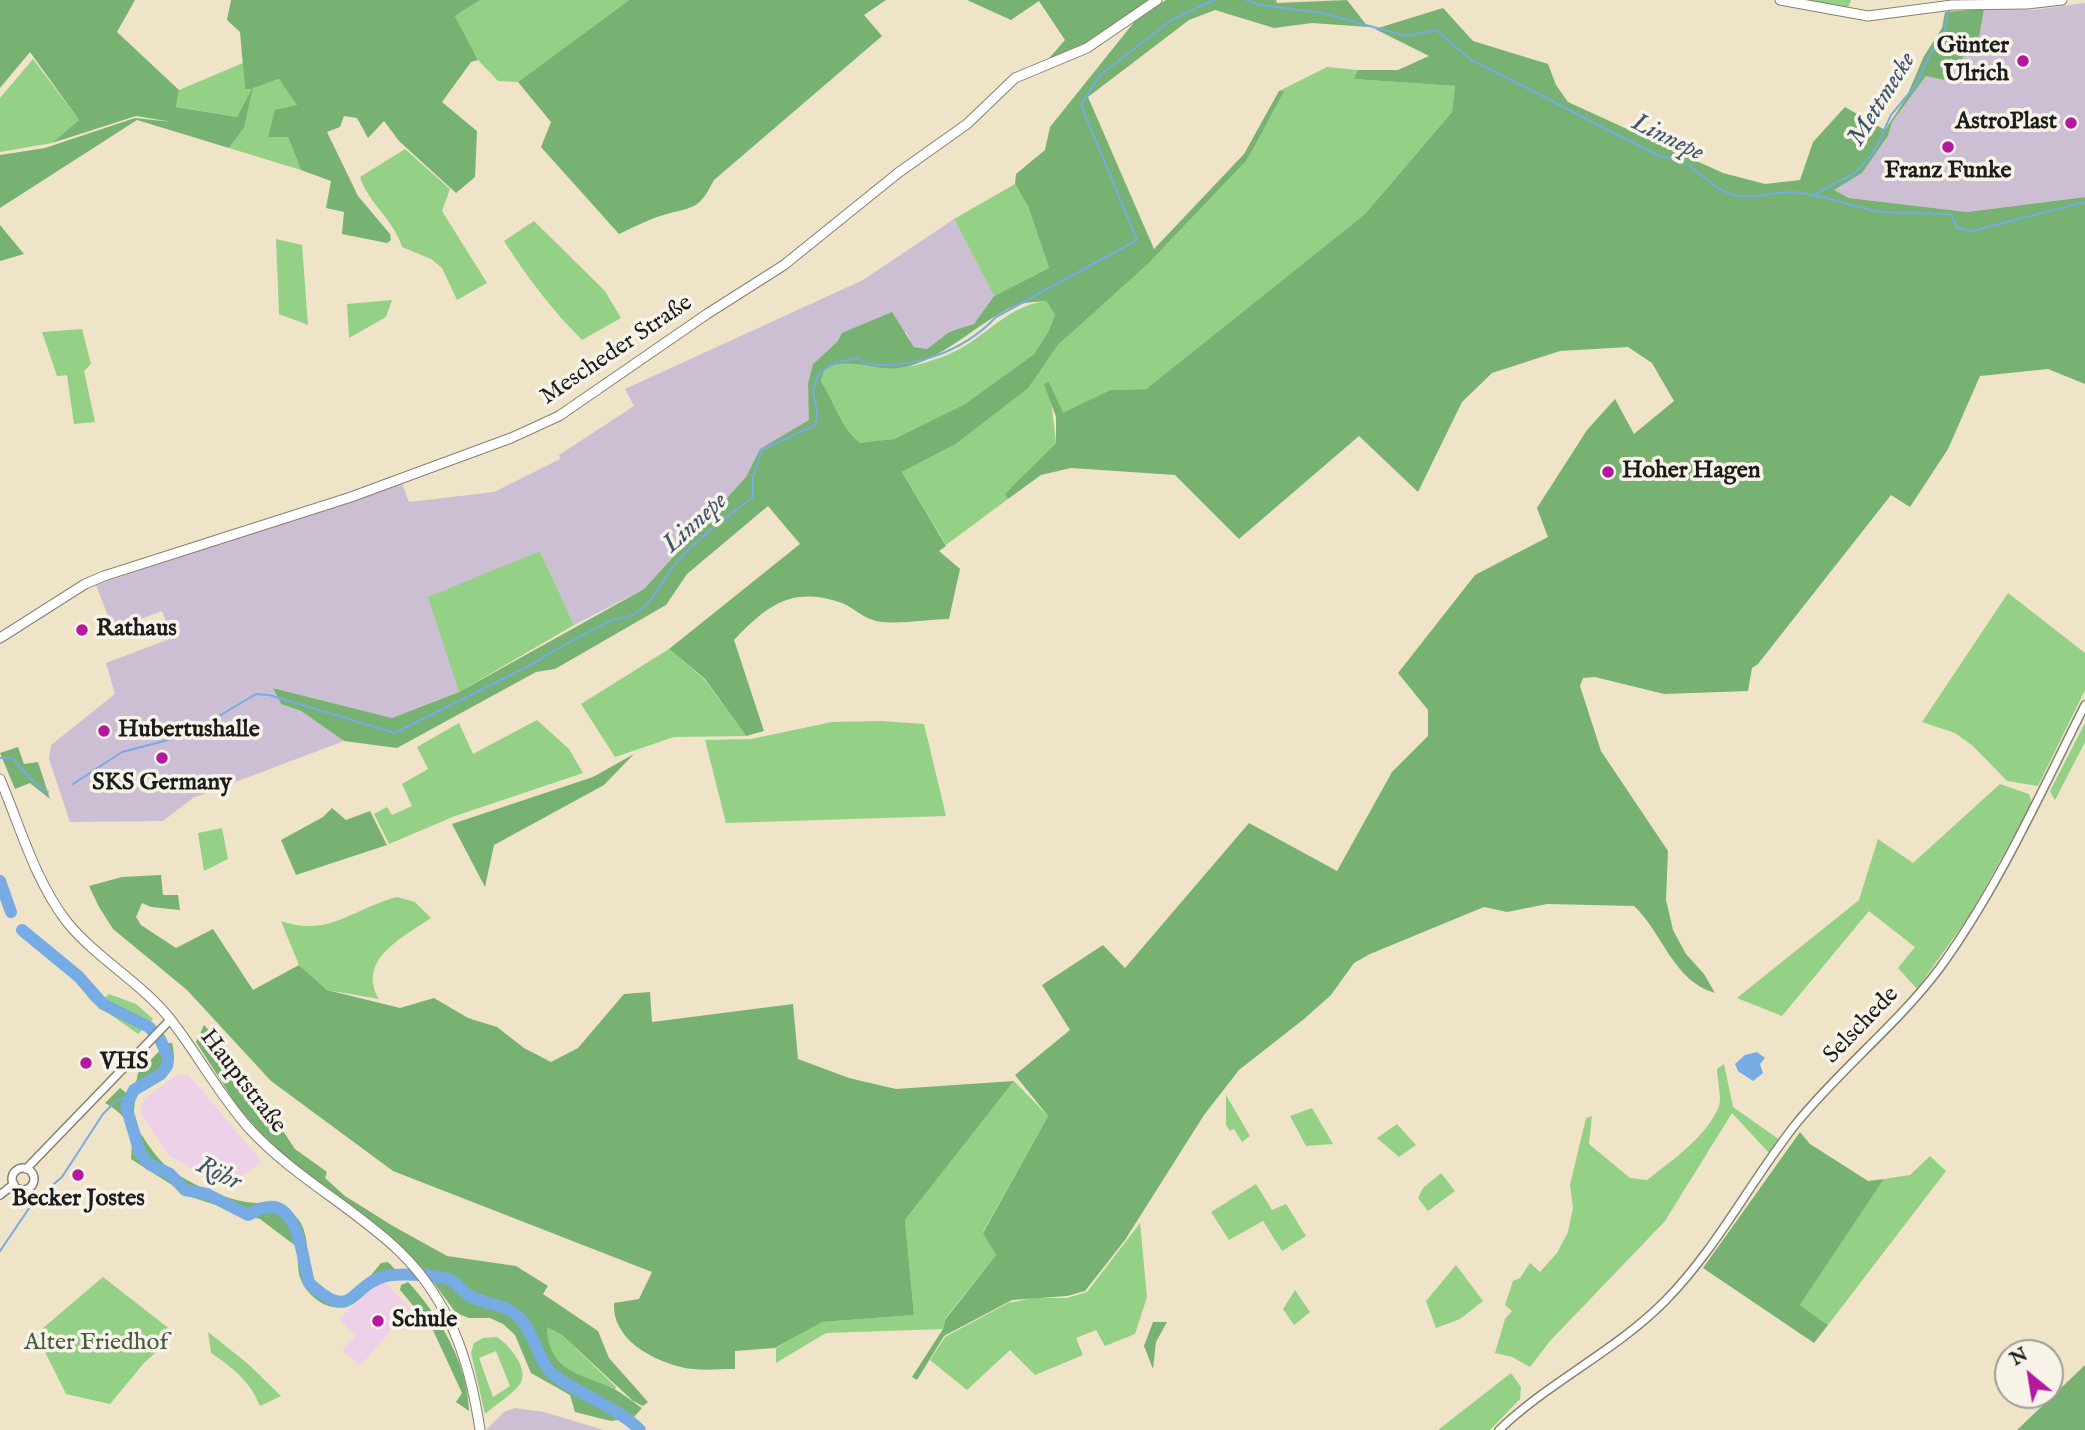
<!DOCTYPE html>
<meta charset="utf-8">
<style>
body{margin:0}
#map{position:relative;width:2085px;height:1430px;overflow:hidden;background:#efe4c8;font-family:"IM FELL English",serif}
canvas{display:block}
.north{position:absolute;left:1994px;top:1339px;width:70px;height:70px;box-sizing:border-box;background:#f7f3e8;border:2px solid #9f9d96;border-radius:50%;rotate:330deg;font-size:19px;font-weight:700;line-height:28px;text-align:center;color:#1c1c1c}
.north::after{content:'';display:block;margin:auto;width:24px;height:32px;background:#b5179e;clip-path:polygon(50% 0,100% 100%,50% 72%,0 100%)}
</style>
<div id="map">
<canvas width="2085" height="1430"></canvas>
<div class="north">N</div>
</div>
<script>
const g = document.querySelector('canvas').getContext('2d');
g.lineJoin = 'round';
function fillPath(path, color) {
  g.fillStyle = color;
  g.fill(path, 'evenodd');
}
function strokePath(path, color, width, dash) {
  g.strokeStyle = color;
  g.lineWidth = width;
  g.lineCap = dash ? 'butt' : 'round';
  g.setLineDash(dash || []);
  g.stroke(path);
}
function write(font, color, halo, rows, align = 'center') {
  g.font = font + ' "IM FELL English",serif';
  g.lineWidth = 7;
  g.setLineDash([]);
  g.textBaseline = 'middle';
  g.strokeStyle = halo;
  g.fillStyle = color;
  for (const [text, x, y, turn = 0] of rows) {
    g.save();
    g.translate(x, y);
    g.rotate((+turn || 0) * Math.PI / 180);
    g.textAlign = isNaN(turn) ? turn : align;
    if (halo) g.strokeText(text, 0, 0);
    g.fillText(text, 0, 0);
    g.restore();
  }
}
const built = new Path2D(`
 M176 1075H189L262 1162 242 1176 232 1179 193 1169 168 1155 140 1112 144 1099Z
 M382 1279 418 1317 405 1332 396 1324 360 1366 342 1350 356 1337 339 1319Z`);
const industrial = new Path2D(`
 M2085 3V197L1967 212 1849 198 1833 190 1862 173 1888 136 1892 122 1926 76 1944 80 1979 38 1984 9 2033 10Z
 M954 219 994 296 974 325 949 332 927 349 914 347 906 332 842 333 837 342 813 364 808 383 810 420 760 449 746 477 644 589 574 625 540 551 430 597 459 692 392 718 274 688 281 704 301 711 344 741 193 798 163 821 70 822 49 759 51 745 115 694 106 663 172 638 162 611 113 629 96 585 402 483 409 502 494 492 560 459 559 455 634 406 625 389 863 280Z
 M515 1408 544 1412 604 1430H486L504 1412Z`);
const green = new Path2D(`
 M480 0H629L518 82 498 81 478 60 455 16Z
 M1800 0H1851L1847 11Z
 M33 59 79 120 52 143 0 152V98Z
 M243 63 245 89 280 79 297 105 268 136 288 137 301 170 229 148 244 128 252 91 237 117 176 107 179 90Z
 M1327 67 1358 70 1355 79 1455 86 1452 112 1365 214 1146 389 1110 390 1062 414 1049 382 1056 443 1006 494 1008 499 946 545 902 472 956 444 1027 388 1058 345 1148 264 1247 160 1283 91H1279Z
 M405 149 450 189 442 211 487 283 457 300 442 268 431 259 402 247C394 220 369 204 360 177Z
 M1015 184 1028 206 1049 268 994 296 954 219Z
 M534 221 605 291 621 318 582 340C552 310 527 277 504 241Z
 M276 239 302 245 308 325 279 314Z
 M392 300 386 317 349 338 347 304Z
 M1046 301 1055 315 1048 332 1034 354 965 404 894 439 861 444C840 426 835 403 821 381L825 368C849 357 870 367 895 368 910 368 928 362 942 357 981 344 1004 306 1046 301Z
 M82 329 91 364 84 371 95 422 74 424 67 375 57 376 42 332Z
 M540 551 574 625 459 692 428 597Z
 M2008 593 2085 653V690L2038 786 2007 781 1973 746 1955 733 1922 722Z
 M669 649 705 680 746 736 674 737 615 757 581 704Z
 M537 720 569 749 583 773 455 816 389 844 374 814 387 807 392 815 412 806 402 784 428 769 417 747 459 723 473 754Z
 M881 721 924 724 946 816 726 823 705 740 751 739 832 722Z
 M2085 723V742L2055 800 2050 791Z
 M2000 784 2029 794 2032 803 1970 915 1917 989 1898 968 1915 947 1869 911 1782 1016 1737 998 1859 900 1878 839 1913 863Z
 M222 828 228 859 204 871 198 833Z
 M397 897 415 902 431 918C403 937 356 960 379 999L327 990 299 965 281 921C328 938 354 908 397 897Z
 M87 980 103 999 109 994 136 1004 153 1019 138 1034 90 1000 82 989Z
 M1724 1064 1733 1107 1780 1140 1770 1154 1732 1113 1665 1221 1550 1341 1530 1367 1512 1357 1495 1353 1505 1319 1512 1311 1505 1305 1513 1281 1520 1278 1530 1263 1540 1272 1557 1253 1568 1232 1573 1208 1570 1185 1586 1118 1592 1116 1589 1144 1630 1178 1647 1180C1671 1161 1707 1137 1719 1106 1722 1097 1717 1079 1717 1069Z
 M1014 1081 1048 1116 983 1232 996 1255 945 1319 943 1329 826 1333 776 1363V1348L821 1322 914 1315 905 1220Z
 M1226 1095 1250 1136 1242 1142 1234 1129 1230 1131 1226 1125Z
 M1312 1108 1333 1144 1306 1146 1290 1116Z
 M1397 1124 1416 1145 1399 1157 1377 1138Z
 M1930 1156 1946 1171 1828 1325 1800 1305 1884 1179 1910 1175Z
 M1441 1173 1455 1191 1428 1211 1418 1198 1423 1188Z
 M1256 1184 1272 1210 1286 1204 1306 1236 1282 1251 1263 1221 1229 1240 1211 1212Z
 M1140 1223 1147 1297 1135 1334 1105 1346 1096 1330 1076 1338 1083 1355 1035 1375 1010 1350 967 1390 930 1360 945 1337 1008 1303 1034 1298H1067L1087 1292Z
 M1456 1265 1483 1301 1460 1319 1436 1328 1426 1301Z
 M103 1277 176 1334 144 1363 110 1404 66 1394 36 1334Z
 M1295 1290 1310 1312 1294 1325 1283 1309Z
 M546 1326 562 1335 616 1387 615 1390C594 1382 557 1372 549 1349 547 1342 547 1333 546 1326Z
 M208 1332 247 1363 281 1396 260 1406C250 1381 233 1368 211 1353Z
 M497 1337C509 1345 530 1369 520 1384 512 1395 495 1405 485 1414L471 1353 474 1343 483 1338ZM496 1351 510 1386 493 1397 479 1358Z
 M1511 1373 1521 1387 1520 1399 1490 1430H1438Z`);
const forest = new Path2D(`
 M0 0H135L117 32 179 90 176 107 237 117 252 89H245L240 32 227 20 231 0H480L455 16 478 60 471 62 442 102 477 131 475 177 456 193 399 141 384 121 368 138 357 118 344 116 340 127 327 132 358 196 390 234 391 240 387 243 342 234 344 212 326 208 331 181 301 170 288 137H268L275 110 297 105 279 79 253 88 244 128 229 148 137 120 0 208V155L45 148 135 118 172 122 136 116 52 143 79 120 30 52 0 88Z
 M629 0H886L864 15 882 36 714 180C699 209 696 206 667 214 651 218 634 227 619 234L541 147 551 122 518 82Z
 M967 0H1151L1091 42 1045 63 1065 40 1039 1 1011 20Z
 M1166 0H1276L1277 3 1347 0 1368 27 1312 23 1274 28 1215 10 1189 20 1088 97 1154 249 1244 154 1279 91H1284L1247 160 1148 264 1058 345 1028 388 956 444 902 472 946 546 939 551 960 569 949 619C930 619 890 626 873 620 861 617 851 605 839 602 790 586 766 607 734 640L764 731 746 736 705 679 669 649 800 544 768 506 687 574 666 605 555 669 536 672 397 748 344 741 301 711 281 704 273 688 392 718 459 692 644 589 746 477 760 449 809 420 808 383 813 364 837 342 842 333 892 312 914 347 927 349 949 332 974 324 994 296 1049 268 1028 206 1015 184 1016 174 1045 150 1050 127 1135 21ZM1046 301 1055 315 1048 332 1034 354 965 404 894 439 860 443C840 426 835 403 821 381L825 368C854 355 880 375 910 366 949 354 978 323 1014 306 1023 302 1036 302 1046 301Z
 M1443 8 1473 41 1548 64 1556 85 1568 102 1723 173 1765 184 1800 180 1813 142 1845 107 1885 130 1906 98 1924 56 1942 28 1945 12 1984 9 1979 38 1944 80 1926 76 1892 122 1888 136 1862 173 1834 190 1849 198 1967 212 2085 197V384L2048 369 1980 376 1948 449 1910 507 1891 495 1758 664 1752 668 1748 691 1664 694 1595 677 1583 678 1580 686 1601 751 1668 851 1666 900 1673 930 1686 954 1704 974 1715 993C1673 981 1663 933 1634 906L1547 904 1507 912 1484 907 1370 954 1354 963 1331 995 1304 1019 1239 1070 1204 1115 1125 1240 1085 1291 1067 1296 1012 1300 944 1336 917 1380 912 1377 943 1329 945 1320 996 1255 983 1233 1048 1116 1015 1075 1070 1030 1042 985 1103 945 1125 968 1249 823 1337 871 1392 772 1428 736V710L1398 673 1475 575 1548 537 1537 508 1587 430 1615 399 1634 434 1674 401 1652 363 1628 347 1560 351 1492 373 1462 402 1418 492 1359 436 1239 539 1175 475 1071 468 1041 475 1008 499 1005 494 1056 443V417L1044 384 1049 382 1063 413 1110 390 1146 389 1365 214 1452 112 1455 86 1354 79 1358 70H1398L1429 56 1375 29Z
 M0 225 24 254 0 261Z
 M18 747 24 764 38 762 50 799 30 783 15 789 0 753Z
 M634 754 604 785 494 845 485 887 452 824 593 777Z
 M332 808 346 820 370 811 387 845 296 875 281 840 323 817Z
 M161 875 163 895H178L180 910 151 907 142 903 136 917 141 925 176 948 213 929 253 990 299 965 327 990 400 1008 434 998 468 1018 497 1027 524 1048 551 1062 578 1048 624 994 650 992 652 1022 793 1004 798 1059 849 1078 896 1089 1014 1081 905 1220 914 1315 822 1322 775 1348 735 1351V1369C719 1369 700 1371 685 1368 653 1361 612 1340 614 1303L639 1299 652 1272 393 1171 271 1081 187 990 113 929 99 907 89 886 122 877Z
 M204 1025 240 1066 295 1149 327 1172 325 1178 345 1196 393 1226 447 1256 516 1266 548 1286 543 1294 598 1331 609 1358 648 1402 643 1406 633 1401 562 1335 547 1327C548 1372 580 1373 614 1389 624 1394 633 1402 642 1408L633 1418 611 1421 575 1412 570 1395 531 1373 515 1335 503 1324 490 1318H469L456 1313 426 1272 401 1246 275 1149 238 1107 196 1042Z
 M167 1043H172C179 1073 166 1075 144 1091L136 1083 138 1073Z
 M120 1088 135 1100 133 1122C143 1136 152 1153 165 1165 183 1181 218 1196 241 1201 262 1205 280 1202 296 1217 317 1237 297 1287 330 1296 350 1302 370 1277 381 1263L388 1262 400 1274C369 1275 372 1291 350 1304 331 1315 308 1297 301 1280 297 1271 298 1257 297 1247L260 1219 191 1197 131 1159C134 1131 130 1117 105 1103Z
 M1800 1132 1810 1144 1868 1181 1884 1179 1800 1305 1828 1325 1814 1343 1703 1268Z
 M408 1282C439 1315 468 1364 469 1411L456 1402 462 1393 432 1328 400 1290 401 1285Z
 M1153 1322H1167L1156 1342 1153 1369 1144 1346Z
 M2085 1365V1430H2017Z`);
const water = new Path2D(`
 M1757 1052 1765 1058 1760 1064 1763 1073 1753 1081 1738 1071 1735 1064 1745 1055Z`);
const stream = new Path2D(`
 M1246 0 1260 5 1322 13 1406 36 1436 30 1470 59 1659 156C1699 160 1705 189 1738 196 1756 199 1775 191 1792 192 1820 194 1844 204 1871 210 1898 215 1925 212 1952 215L1957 228 1972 231 2085 202
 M1815 194 1855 173 1874 152 1891 115 1916 85 1929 56 1945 31 1949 8
 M0 758H12L36 784 48 792
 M73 784 122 752 187 735 256 694 269 695 395 733 533 664C556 647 583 636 608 622 616 618 626 619 634 614 653 603 659 586 671 569 693 541 725 519 753 497V477L762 450 815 425C819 415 816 407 814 397 811 368 836 361 859 358L863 363C910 371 963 352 996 317L1137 240 1081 105 1100 75 1173 19 1214 0
 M0 1251 34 1201 62 1177 103 1114 116 1101 128 1096`);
const river = new Path2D(`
 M0 881 11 912
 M22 930 78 976 103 1004 149 1027 160 1039 168 1057 167 1066 161 1074 134 1090 126 1106 140 1153 149 1164 170 1174 185 1190 207 1194 248 1215C253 1213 258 1209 263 1208 299 1197 303 1263 309 1283 354 1325 349 1285 386 1276 402 1273 428 1275 445 1278 455 1279 461 1291 470 1296 487 1305 504 1303 519 1317 536 1334 537 1365 559 1379 584 1396 618 1408 640 1430`);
const tertiary = new Path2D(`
 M12 1179a11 11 0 1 1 22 0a11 11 0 1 1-22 0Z
 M26 1169 170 1020
 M0 1195 14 1184
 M1499 1430C1550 1381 1616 1351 1666 1300 1717 1248 1750 1182 1795 1125 1839 1070 1896 1026 1939 969 1998 888 2040 794 2085 705`);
const secondary = new Path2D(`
 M1780 0 1868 16 1952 5 2027 4 2062 0
 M0 638 85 584 104 576 351 497 511 438 559 416 707 314 784 265 898 173 967 124 1015 78 1087 48 1157 0
 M0 779C20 826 35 881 67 922 97 959 141 982 171 1020 198 1055 219 1094 248 1127 292 1176 352 1206 399 1251 450 1300 470 1362 480 1430`);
const markers = [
 [2023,61,7,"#b5179e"],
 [2071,123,7,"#b5179e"],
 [1948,147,7,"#b5179e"],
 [1608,472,7,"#b5179e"],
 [82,630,7,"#b5179e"],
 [104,731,7,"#b5179e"],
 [162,758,7,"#b5179e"],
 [86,1063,7,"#b5179e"],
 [78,1175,7,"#b5179e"],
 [378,1321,7,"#b5179e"]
];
const poiNames = [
 ["Günter",2009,47,"right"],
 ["Ulrich",2009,75,"right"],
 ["AstroPlast",2057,123,"right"],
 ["Franz Funke",1948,172,"center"],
 ["Hoher Hagen",1622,472],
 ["Rathaus",96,630],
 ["Hubertushalle",118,731],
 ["SKS Germany",162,784,"center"],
 ["VHS",100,1063],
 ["Becker Jostes",78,1200,"center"],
 ["Schule",392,1321]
];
const streetNames = [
 ["Mescheder Straße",617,351,-34],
 ["Selschede",1862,1026,-46],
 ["Hauptstraße",242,1082,52]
];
const parkNames = [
 ["Alter Friedhof",96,1344]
];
const waterNames = [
 ["Mettmecke",1883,100,-58],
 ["Linnepe",1667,139,26],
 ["Linnepe",696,524,-42],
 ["Röhr",218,1175,26]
];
fillPath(built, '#edd1e9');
fillPath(industrial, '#ccbfd4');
fillPath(green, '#94d085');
fillPath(forest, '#77b272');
fillPath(water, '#76abe4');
strokePath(stream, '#76abe4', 2);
strokePath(river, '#76abe4', 12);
strokePath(tertiary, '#868072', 10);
strokePath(secondary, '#868072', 11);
strokePath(tertiary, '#fff', 7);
strokePath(secondary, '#fff', 9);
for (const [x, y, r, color] of markers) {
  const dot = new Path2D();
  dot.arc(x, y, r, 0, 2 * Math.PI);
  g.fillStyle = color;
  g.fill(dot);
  strokePath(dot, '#f7f3e8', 2.5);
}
write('bold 24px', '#1c1c1c', '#f7f3e8', poiNames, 'left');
write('24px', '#1c1c1c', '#f7f3e8', streetNames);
write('24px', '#465b41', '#f7f3e8', parkNames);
write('italic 26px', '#40556c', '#f7f3e8', waterNames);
</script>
